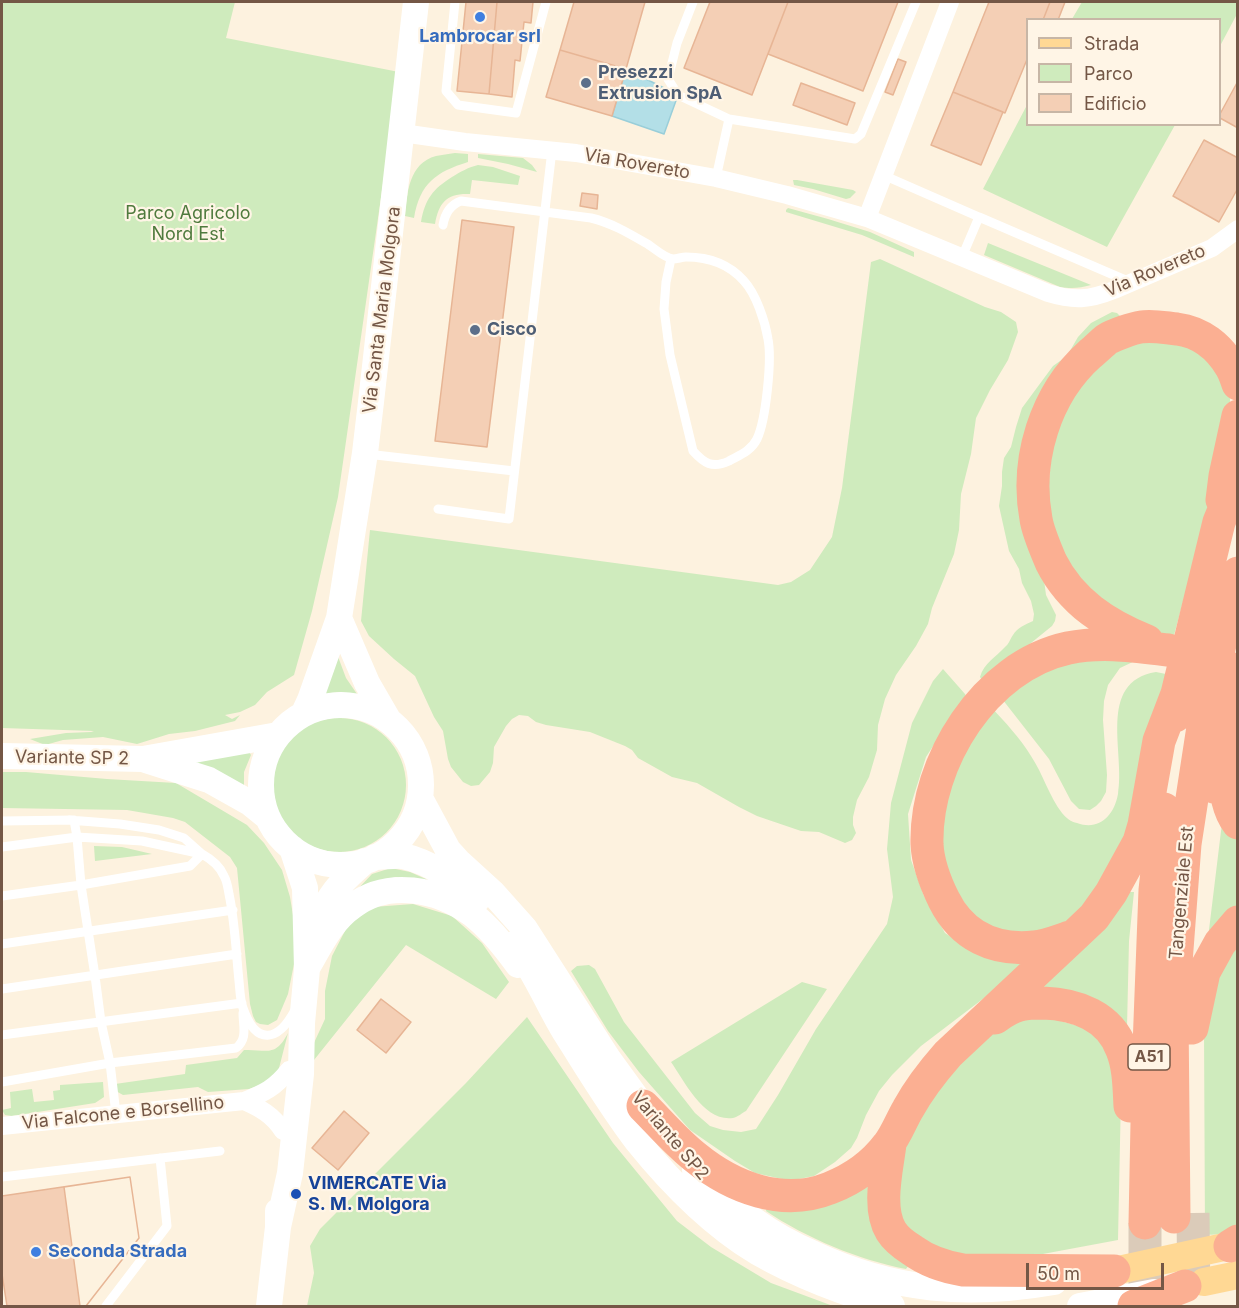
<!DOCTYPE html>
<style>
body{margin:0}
#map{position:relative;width:1239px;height:1308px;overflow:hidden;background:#fdf2df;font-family:Inter,sans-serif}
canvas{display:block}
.frame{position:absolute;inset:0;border:3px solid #745746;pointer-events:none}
.legend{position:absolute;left:1026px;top:18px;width:195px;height:108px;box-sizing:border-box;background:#fff5e6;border:2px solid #c7b6a6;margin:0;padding:8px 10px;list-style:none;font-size:18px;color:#745746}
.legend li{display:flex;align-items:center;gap:12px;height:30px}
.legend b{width:30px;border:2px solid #c7b6a6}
.scale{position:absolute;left:1026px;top:1263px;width:138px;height:27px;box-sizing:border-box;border:3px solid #745746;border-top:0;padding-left:8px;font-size:18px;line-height:21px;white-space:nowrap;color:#745746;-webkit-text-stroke:4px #fff5e6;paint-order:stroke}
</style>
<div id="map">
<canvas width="1239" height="1308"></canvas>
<div class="frame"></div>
<ul class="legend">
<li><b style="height:8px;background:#ffd894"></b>Strada</li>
<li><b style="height:16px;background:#cfebbd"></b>Parco</li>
<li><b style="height:16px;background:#f4cfb5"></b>Edificio</li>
</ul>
<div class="scale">50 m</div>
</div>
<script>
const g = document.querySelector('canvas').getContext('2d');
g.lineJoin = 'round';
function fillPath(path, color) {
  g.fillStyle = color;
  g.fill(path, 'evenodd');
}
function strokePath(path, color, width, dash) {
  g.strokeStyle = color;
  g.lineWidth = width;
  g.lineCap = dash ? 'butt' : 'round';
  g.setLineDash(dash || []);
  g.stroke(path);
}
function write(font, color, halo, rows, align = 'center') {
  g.font = font + ' Inter,sans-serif';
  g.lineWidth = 4.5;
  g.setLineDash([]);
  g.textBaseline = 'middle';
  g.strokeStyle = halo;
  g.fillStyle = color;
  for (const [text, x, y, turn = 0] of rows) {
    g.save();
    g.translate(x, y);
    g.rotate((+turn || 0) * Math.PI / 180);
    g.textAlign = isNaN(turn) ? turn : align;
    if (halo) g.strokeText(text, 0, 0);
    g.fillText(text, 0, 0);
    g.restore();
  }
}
const green = new Path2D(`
 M2 2H235L226 38 399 72 338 497 312 611 294 675 267 692 255 705 240 712 225 715 232 719 240 715 235 721 195 731 169 734 137 744 103 737 63 740 45 745 30 739 66 733 91 732 94 731 2 728Z
 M1082 2H1237V14L1220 46V20L1072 19Z
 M1027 105 1028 124 1175 125 1107 247 983 189Z
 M455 153 468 154V162C436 172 420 183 414 218L405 216C407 193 409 163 436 156 442 155 448 154 455 153Z
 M478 154 523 158 532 165 537 172 508 164 478 158Z
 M478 165 493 167 520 176 518 185 472 180 470 194C447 193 439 202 435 224L421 222C425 199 433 189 452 177 460 172 469 167 478 165Z
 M793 180H797L853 190 856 192 850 198 846 199 813 189 794 185Z
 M788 208 828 219 870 232 914 252V257L862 235 786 212V210Z
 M988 243 1091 285C1080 288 1072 289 1060 287L984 255Z
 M880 259 985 307 1001 312 1016 322 1018 332 1008 360 990 390 976 418 971 454 961 494 959 530 954 554 932 608 928 624 916 646 896 675 885 699 878 725 877 750 874 760 869 777 857 800 853 817V825L856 833 852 840 845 843 819 832 801 831 757 816 739 807 697 783 672 777 638 758 632 750 625 746 590 732 546 725 536 722 528 716 519 715 512 719 506 726 494 747 493 763 490 772 479 785 471 786 463 782 451 767 448 759 443 731 434 717 415 676 394 659 369 636 361 621 370 530 778 585 791 582 810 570 832 537 842 488 871 262Z
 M1112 312 1117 313 1122 318 1058 377 1042 565 1046 595 1056 615 1055 621 1052 626 983 682 980 677C984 663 996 657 1005 647 1009 644 1010 639 1013 635 1017 628 1026 624 1033 621L1034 614 1031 601 1022 583 1019 569 1009 551 999 506 1002 486V472L1004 458 1011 447 1016 427 1022 408 1053 366 1067 356 1078 337 1091 323Z
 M1142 335 1200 345 1230 395V414L1204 524 1173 639 1129 623 1085 594 1044 519 1045 450 1085 370Z
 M337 654 346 678 357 694 339 692 325 694Z
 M1069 658 1137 660 1120 668 1108 685 1104 701 1103 720 1107 775 1106 792 1101 801 1096 806 1090 810 1079 809 1071 801 1049 759 999 695Z
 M943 669 965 694 969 702 937 740 926 757 908 814 911 860 924 896 945 933 976 953 1030 963 921 1046 892 1075 879 1091 866 1115 857 1138 851 1148 835 1162 814 1176 799 1179H782L755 1173 735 1161 690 1130 639 1072 608 1031 571 971 577 966 589 965 595 969 624 1022 695 1113 710 1126 723 1130 741 1132 756 1129 778 1095 816 1029 887 924 893 897 887 849 891 803 912 723 933 681Z
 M1156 672 1166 674 1138 819 1087 913 1045 935 981 928 941 867 945 789 991 707C1005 722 1020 738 1031 756 1043 774 1049 796 1062 813 1066 818 1071 822 1077 823 1099 831 1114 816 1118 794 1126 754 1096 682 1156 672Z
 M272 785a67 67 0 1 1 134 0a67 67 0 1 1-134 0Z
 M248 750 251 755 244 772V789L192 761Z
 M2 772H26L107 779 176 783 247 825 264 843 282 870 290 897 294 921 295 959 288 994 277 1020 268 1025 260 1024 256 1022 253 1016 250 1004 237 868 230 857 185 822 173 818 127 810 2 808Z
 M1222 823 1237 838V913L1208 938Z
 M94 846 122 847 152 854 95 861Z
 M391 868 410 872 426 879 427 881 396 877 375 883 355 892 372 874Z
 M1126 892H1134L1129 941 1127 1027 1028 990Z
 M413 904 452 916 482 943 509 982 496 999 406 945 310 1065 313 1045 325 1019V991L332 956 348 925 373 907Z
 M1237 940V1224C1228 1231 1217 1237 1205 1234L1204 1031 1216 976Z
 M802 982 827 989 746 1111C742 1113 738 1117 733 1118 704 1122 685 1082 671 1062Z
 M1027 1012 1101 1032 1121 1094 1118 1240 1016 1259 972 1263 915 1243 895 1207 894 1164 951 1056Z
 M527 1017 613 1143 677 1221 711 1247 771 1283 833 1306H307L314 1273 310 1246 320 1229 466 1083Z
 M288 1033 278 1072 263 1084 249 1089 208 1092 198 1087 123 1095 116 1091 115 1084 185 1074 186 1065 237 1058 244 1050C267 1049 275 1058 288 1033Z
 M103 1082 104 1097 95 1103 12 1116 5 1115 2 1110 11 1108 10 1092 32 1089 34 1102 54 1100 53 1091 60 1090V1085Z
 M877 1171 909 1265 906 1269C859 1260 806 1238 766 1211L767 1207Z`);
const water = new Path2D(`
 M626 69 678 95 664 134 612 116Z`);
const building = new Path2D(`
 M466 2H497L489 94 457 91Z
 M497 2H533L531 23 524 22 520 61 515 60 512 97 489 94Z
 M574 2H645L626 69 560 50Z
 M710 2H788L752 95 684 68Z
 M788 2H898L863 91 768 54Z
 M989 2H1050L1043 20H1028V57L1005 113 953 92Z
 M1050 2H1065L1058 20H1043Z
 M560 50 626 69 612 116 546 97Z
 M898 59 906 62 893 95 885 92Z
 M1238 81V128L1220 118V114Z
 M801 83 855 103 847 125 793 105Z
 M953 92 1003 112 981 165 931 145Z
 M1204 140 1238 158V188L1219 222 1173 196Z
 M582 193 598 195 597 209 580 206Z
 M462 220 514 227 487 447 435 441Z
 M381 999 411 1022 386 1053 357 1030Z
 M344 1111 369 1133 338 1170 312 1148Z
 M130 1177 139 1238 86 1306H7L2 1274V1196Z
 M130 1177 139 1238 86 1306H80L64 1187Z`);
const highwayTunnel = new Path2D(`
 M1193 1213 1194 1306
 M1145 1223V1306`);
const lane = new Path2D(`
 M455 2 446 91 458 105 516 113 546 2
 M693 2 677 43 668 79 678 95 729 119 855 139 861 134 916 2
 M883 175 979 217
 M716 178 729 119
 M443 225C445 213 450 205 461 201L591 218C612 223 630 234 649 245 655 249 665 258 673 259 677 259 682 257 686 257 708 257 729 264 744 281 756 294 765 321 768 339 772 360 766 420 757 439 751 451 740 455 729 461 712 469 704 463 693 451L670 355 664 309 666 282 671 259
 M962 257 979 217 1130 282
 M367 454 514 471
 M438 509 509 519 552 150
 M2 821 74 820 77 837 142 841 202 854C211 859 220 866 224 876 227 881 228 888 229 894 235 922 236 952 239 981 240 990 240 1000 243 1008 256 1046 278 1042 295 1010
 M2 847 77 837 81 885 95 976 101 1022 110 1063 116 1114
 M2 896 81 885 190 866 202 854 184 838 159 830 120 824 69 820
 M2 944 233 910
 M2 989 237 954
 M2 1035 242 1003
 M2 1082 110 1063 236 1048C248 1039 243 1026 243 1013
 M2 1177 220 1151
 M106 1306 167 1226 160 1158`);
const street = new Path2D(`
 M402 133 465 142 576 153 716 178 787 195 867 218 1048 293C1074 301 1089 300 1114 290L1212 248 1238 229
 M867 218 950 2
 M244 1101C260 1108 273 1115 283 1131
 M2 1126 244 1101C264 1093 275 1088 289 1070`);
const secondary = new Path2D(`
 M339 618 367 683 389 721
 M261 785a80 80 0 1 1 160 0a80 80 0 1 1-160 0Z
 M304 713 310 700 339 618 365 453 371 402 416 2
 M2 756 143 759 278 735
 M146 760 209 780 250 803 266 816
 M420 798 448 850 458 861 492 892 525 929 609 1060 654 1122
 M375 857C384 857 395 855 403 856 430 862 458 881 477 900
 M315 939C318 930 320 921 323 912 331 891 348 876 365 861
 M514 944C535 971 548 1005 566 1034 589 1070 611 1107 637 1141 670 1182 711 1224 757 1252 797 1275 847 1295 892 1306
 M307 968C320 946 331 921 353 906 388 879 438 889 472 914 490 928 505 947 518 965
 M695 1170C714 1188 734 1205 755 1221 773 1234 793 1245 814 1254 894 1291 968 1297 1054 1282
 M278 1227 290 1173 301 1074 302 1023 307 969 305 888 292 848
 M269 1306 278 1227V1211
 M1080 1306 1154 1292`);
const primary = new Path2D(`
 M1114 1271 1238 1244
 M1204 1282 1238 1275`);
const highway = new Path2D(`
 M1222 500 1225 476 1238 416
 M1147 641C1107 625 1071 602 1051 562 1046 550 1038 532 1036 519 1025 460 1045 394 1090 354 1096 349 1101 344 1107 339 1114 335 1133 328 1141 327 1153 325 1166 328 1177 329 1201 332 1219 347 1231 367 1234 372 1236 378 1238 384
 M1175 716 1177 694 1219 522 1238 476
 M1222 760C1225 780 1225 807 1238 823
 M1214 787 1238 669
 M1073 936C1060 940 1047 946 1034 947 994 951 962 936 944 900 935 882 928 864 927 844 925 762 985 666 1068 648 1102 641 1134 646 1168 650
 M995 1018C1002 1013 1011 1007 1020 1005 1027 1003 1035 1003 1043 1003 1076 1004 1110 1016 1122 1050 1129 1067 1129 1088 1130 1106
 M1192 1028 1204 972 1220 943 1238 922
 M643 1106C660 1123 676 1142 695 1157 733 1188 783 1207 830 1188 853 1179 873 1165 888 1145 896 1135 901 1121 908 1109 919 1089 933 1071 948 1054L1075 935 1094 917 1111 893 1139 842 1144 825 1159 741 1177 694
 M890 1144C887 1169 877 1208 891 1231 896 1239 904 1245 912 1250 927 1261 945 1267 963 1270L1114 1271
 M1174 1217 1172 1015 1185 844 1209 688 1238 573
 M1145 1223 1148 1073 1155 890 1164 809
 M1230 1246 1238 1241
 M1134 1306 1185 1286`);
const markers = [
 [480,17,6,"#3f7fe0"],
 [586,83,6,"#5c6f8a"],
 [475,330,6,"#5c6f8a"],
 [296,1194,6,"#1a4fb4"],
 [36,1252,6,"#3f7fe0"]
];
const shields = [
 [1149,1057,42]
];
const shieldNames = [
 ["A51",1149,1057]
];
const shopNames = [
 ["Lambrocar srl",480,37],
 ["Seconda Strada",48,1252,"left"]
];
const serviceNames = [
 ["Presezzi",598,73],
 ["Extrusion SpA",598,94],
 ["Cisco",487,330]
];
const streetNames = [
 ["Via Rovereto",637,164,10],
 ["Via Rovereto",1155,271,-23],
 ["Via Santa Maria Molgora",382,310,-83],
 ["Variante SP 2",72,758,1],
 ["Tangenziale Est",1182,893,-85],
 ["Via Falcone e Borsellino",123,1113,-6],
 ["Variante SP2",670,1136,50]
];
const parkNames = [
 ["Parco Agricolo",188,214],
 ["Nord Est",188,235]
];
const transitNames = [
 ["VIMERCATE Via",308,1184],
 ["S. M. Molgora",308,1205]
];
fillPath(green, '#cfebbd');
fillPath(water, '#b3dfe7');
strokePath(water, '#99ced9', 1.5);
fillPath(building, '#f4cfb5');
strokePath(building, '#e7b595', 1.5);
strokePath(highwayTunnel, '#dbcbb9', 33, [33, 16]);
strokePath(lane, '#fff', 9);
strokePath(street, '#fff', 18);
strokePath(secondary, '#fff', 26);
strokePath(primary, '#ffd894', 28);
strokePath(highway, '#fbaf92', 33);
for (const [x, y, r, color] of markers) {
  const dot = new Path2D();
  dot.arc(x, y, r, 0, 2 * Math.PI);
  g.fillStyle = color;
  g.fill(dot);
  strokePath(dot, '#fff5e6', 2);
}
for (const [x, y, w] of shields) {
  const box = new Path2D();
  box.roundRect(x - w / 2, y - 13, w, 26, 4.5);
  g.fillStyle = '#fff5e6';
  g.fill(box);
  strokePath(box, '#745746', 1.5);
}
write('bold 16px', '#745746', null, shieldNames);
write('bold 18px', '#366cbe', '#fff5e6', shopNames);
write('bold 18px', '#4e5e75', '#fff5e6', serviceNames, 'left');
write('18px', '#745746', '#fff5e6', streetNames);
write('18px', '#4f7a3d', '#fff5e6', parkNames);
write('bold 18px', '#164399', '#fff5e6', transitNames, 'left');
</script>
